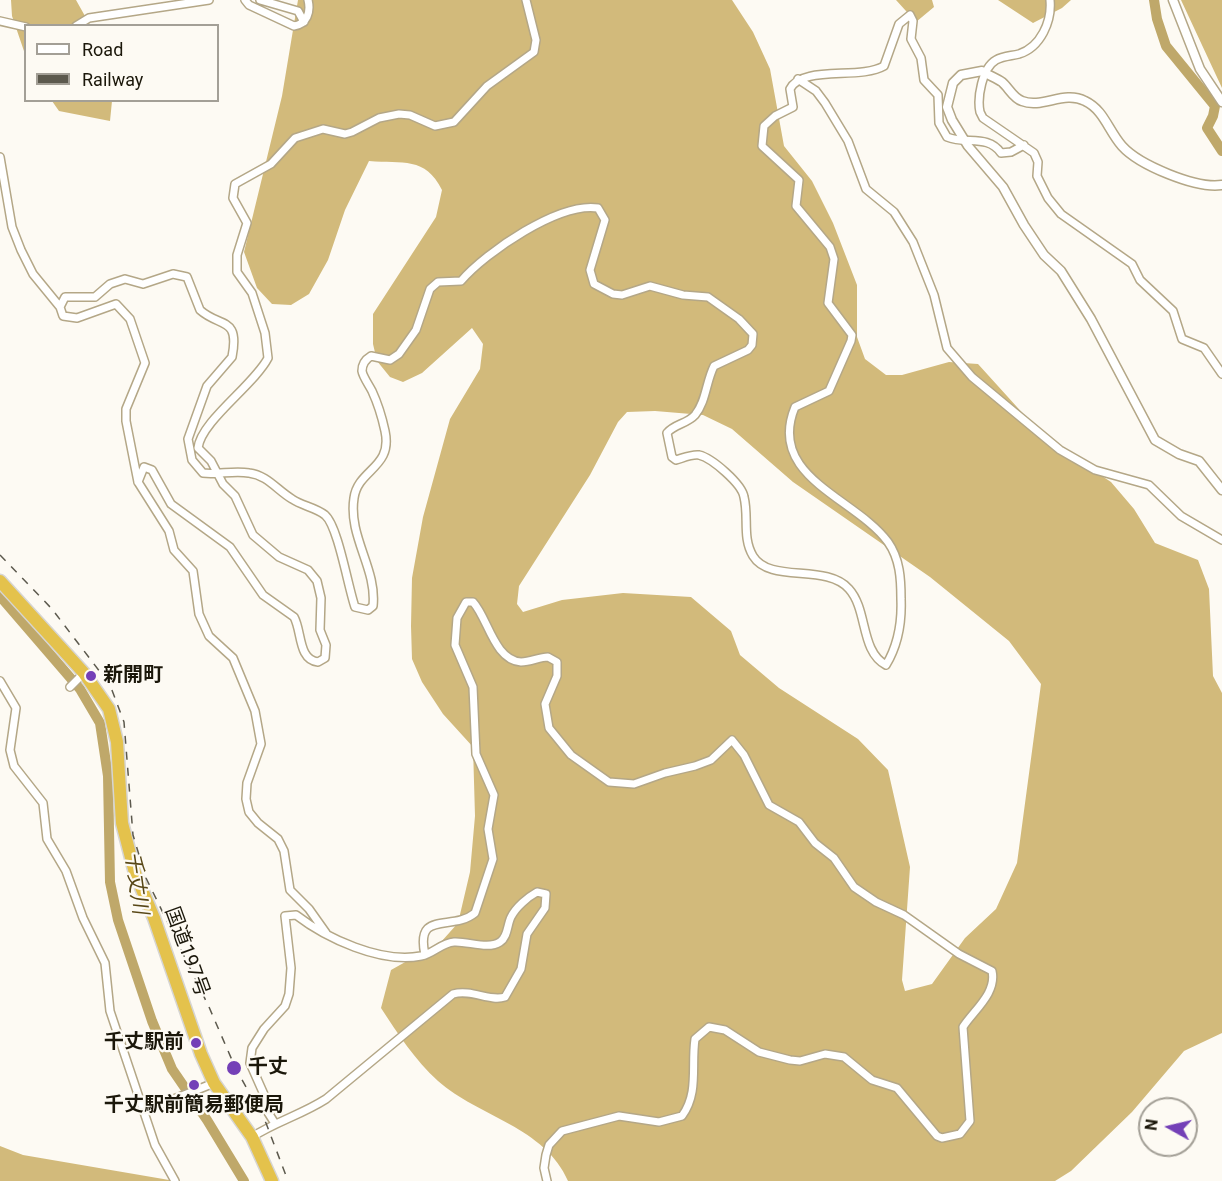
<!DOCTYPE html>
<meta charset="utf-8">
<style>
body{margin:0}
#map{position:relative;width:1222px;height:1181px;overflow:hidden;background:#fdfaf3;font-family:Roboto,sans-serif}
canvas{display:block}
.legend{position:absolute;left:24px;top:24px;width:195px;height:78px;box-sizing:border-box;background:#fdfaf3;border:2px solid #a39f96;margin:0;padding:8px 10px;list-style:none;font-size:18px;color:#1b170a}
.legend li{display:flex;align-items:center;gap:12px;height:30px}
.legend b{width:30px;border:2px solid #a39f96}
.north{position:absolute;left:1138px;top:1097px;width:60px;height:60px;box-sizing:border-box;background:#fdfaf3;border:2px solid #a39f96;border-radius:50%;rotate:278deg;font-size:16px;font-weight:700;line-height:24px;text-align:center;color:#1b170a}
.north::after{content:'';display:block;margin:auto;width:21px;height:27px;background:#7440b7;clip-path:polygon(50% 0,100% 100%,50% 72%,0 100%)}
</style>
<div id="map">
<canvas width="1222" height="1181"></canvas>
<ul class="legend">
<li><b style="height:8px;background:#fff"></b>Road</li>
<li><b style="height:8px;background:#5c594d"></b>Railway</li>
</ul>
<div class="north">N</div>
</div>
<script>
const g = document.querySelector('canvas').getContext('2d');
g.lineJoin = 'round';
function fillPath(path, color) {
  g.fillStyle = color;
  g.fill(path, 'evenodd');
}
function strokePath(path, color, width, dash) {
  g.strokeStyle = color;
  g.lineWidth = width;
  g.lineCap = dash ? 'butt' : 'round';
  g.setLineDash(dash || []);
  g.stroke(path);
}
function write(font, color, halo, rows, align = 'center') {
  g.font = font + ' Roboto,"Noto Sans JP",sans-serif';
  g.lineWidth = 4.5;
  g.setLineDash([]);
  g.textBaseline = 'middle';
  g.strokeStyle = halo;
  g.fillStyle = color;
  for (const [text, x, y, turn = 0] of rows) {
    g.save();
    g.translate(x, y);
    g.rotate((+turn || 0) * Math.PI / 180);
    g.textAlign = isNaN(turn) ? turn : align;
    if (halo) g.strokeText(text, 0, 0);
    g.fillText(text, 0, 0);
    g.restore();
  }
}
const forest = new Path2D(`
 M11 0H76L90 25 26 26 25 54 12 16Z
 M298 0H732L753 32 770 69 784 146 812 181 833 223 857 285V337L865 359 886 375H902L949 362 978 364 1046 439 1111 482 1134 509 1155 543 1198 560 1209 589 1213 676 1222 693V1033L1184 1051 1132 1112 1071 1171 1055 1181H568C545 1127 479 1117 438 1081 415 1060 398 1034 381 1008L391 970 441 942 458 923 470 872 475 816 473 747 443 714 422 682 412 659 411 626 412 578 423 517 450 419 480 369 483 344 472 328 422 373 403 382 390 377 377 361 373 344V314L436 217 442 190C425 156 403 164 369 161L345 210 328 260 309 294 291 305 272 304 257 288 244 252 282 96ZM655 411 703 415 732 429 793 482 930 577 1009 641 1041 684 1017 863 996 909 965 938 932 984 905 991 902 980 910 867 888 770 858 739 779 688 740 655 731 631 691 597 623 593 562 600 523 612 517 604 519 586 590 475 618 422 627 412Z
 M896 0H932L934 7 916 22Z
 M998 0H1071L1062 8 1033 23Z
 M1181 0H1222V88Z
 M52 101H112L110 121 59 111Z
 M0 1146 23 1155 175 1181H0Z`);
const river = new Path2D(`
 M1154 0 1157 19 1166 46 1215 106 1213 116 1207 128 1222 151
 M0 596 80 689 100 723 108 776 110 882 118 920 152 1021 172 1069 207 1120 244 1181`);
const minor = new Path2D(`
 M245 0 249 5 294 26C307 24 311 12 308 0
 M260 0 298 11 304 22
 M1050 0C1052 21 1041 47 1019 54 1011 56 1003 56 996 60 982 68 977 98 980 112L983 118 1034 153 1038 162 1037 176 1048 198 1061 214 1132 264 1140 280 1173 311 1182 339 1204 348 1222 374
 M0 21 26 27
 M76 26 89 18 209 0
 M798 79 816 91 825 103 848 141 866 189 894 212 913 242 934 295 947 348 972 377 1060 450 1095 470 1149 485 1181 516 1222 540
 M0 157 12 227 21 250 33 274 60 307 63 316 77 318 116 304 130 319 145 363 126 409V421L138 482 169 531 174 550 193 571 199 614 209 636 233 658 255 711 261 744 247 783 246 799 249 812 258 823 278 839 284 851 290 890 309 909 326 933
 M60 307 65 297H95L110 284 125 279 143 284 173 274 187 277 200 310C220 328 240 316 232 357L207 386 188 439 192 460 203 473C218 475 234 470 249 473 267 475 277 490 292 499 302 506 315 507 325 515 338 526 348 587 355 607L368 610 373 606C377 568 348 537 354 498 358 469 393 468 385 431 382 417 378 404 372 391 369 385 363 377 362 371 362 364 366 359 371 356L390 360 399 354 416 330 430 289 438 282 461 281C486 252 559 202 598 208L605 220 590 270 594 284 613 294 622 295 650 286 683 295 708 297 739 319 753 334 752 345 748 350 714 366C706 382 706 402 695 415 687 424 674 424 667 433L672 457 676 460C683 458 692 454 699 455 712 458 742 484 744 497 749 517 742 538 753 556 770 584 826 563 849 589 868 610 860 651 886 665 898 645 902 623 901 599 901 579 900 559 888 542 856 498 766 477 795 407L829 391 851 341 852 335 828 303 834 259 830 247 796 206 799 180 762 146 764 126 775 116 793 107 790 89C802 65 860 80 884 66L899 24 910 15 913 21 911 39 921 58 924 80 938 95 939 123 947 137C966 145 988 134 1001 153L1011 152 1024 145
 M138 482 144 467 152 470 171 504 230 547 263 595 294 617C302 631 298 660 318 662L325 658 326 645 320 630 321 598 317 581 308 570 279 557 253 535 235 496 223 484 211 461 198 448C201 421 254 385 268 358L265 333 252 293 237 272V255L247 223 233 198 235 184 271 164 295 138 323 129 345 134 352 132 379 118 399 114 410 115 435 126 454 122 487 86 534 52 536 40 526 0
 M0 681 16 708 10 750 14 766 43 803 47 839 66 871 83 918 105 963 110 1011 155 1145 175 1181
 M70 687 84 673
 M425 955C415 909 452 932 475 913L493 859 488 829 494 795 476 754 473 687 455 645 457 618 466 602H473C488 618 494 660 521 662 531 662 539 657 548 657L557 662V676L545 704 549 728 571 755 609 782 634 784 665 773 695 766 711 760 732 740 744 755 769 805 799 822 815 843 834 858 854 887 876 902 904 915 959 954 992 971C997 993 974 1010 963 1027L970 1121 960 1134 942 1138 937 1136 897 1088 872 1080 844 1057 825 1054 800 1061 790 1060 759 1052 725 1030 709 1027 695 1039C691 1066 699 1093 682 1116L659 1122 619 1116 562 1131 549 1145 546 1155 544 1168 547 1181
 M144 1111 214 1083
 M252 1137C277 1121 301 1115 326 1099L453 994C472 989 490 1002 505 997L521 969 527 934 545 908 546 894 537 892C528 897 516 907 511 917 507 925 508 937 500 942 488 950 468 941 454 942 441 943 433 954 421 956 381 964 326 938 296 915L285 916 291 968 289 994 285 1006 264 1029 252 1048 250 1063 266 1099 264 1106 274 1122`);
const tertiary = new Path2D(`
 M1173 0 1200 69 1222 102
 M1222 185C1196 189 1139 165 1122 146 1108 130 1104 110 1085 101 1064 90 1042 109 1022 101 1013 98 1009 88 1002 82 996 78 988 75 982 71L961 75 953 83 947 107 952 120 968 146 1003 187 1024 225 1044 255 1061 271 1091 319 1155 440 1179 454 1199 461 1222 490`);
const trunk = new Path2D(`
 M0 581 84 673 109 709 117 742 122 823 135 873 154 918 201 1054 214 1083 252 1137 272 1181`);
const rail = new Path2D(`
 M0 555 52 609 110 685 124 722 133 835 146 878 209 1007 235 1067 266 1123 288 1181`);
const markers = [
 [91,676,6,"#7440b7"],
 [196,1043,6,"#7440b7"],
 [234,1068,8,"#7440b7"],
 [194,1085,6,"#7440b7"]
];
const poiNames = [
 ["新開町",103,676],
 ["千丈駅前",184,1043,"right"],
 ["千丈",248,1068],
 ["千丈駅前簡易郵便局",194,1106,"center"]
];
const streetNames = [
 ["国道197号",186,952,70]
];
const waterNames = [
 ["千丈川",135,883,82]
];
fillPath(forest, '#d2ba7b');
strokePath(river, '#bfa86a', 10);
strokePath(minor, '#b4a787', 10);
strokePath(tertiary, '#b4a787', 11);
strokePath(trunk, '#d6d5d3', 15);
strokePath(minor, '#fff', 7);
strokePath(tertiary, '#fff', 8);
strokePath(trunk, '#e4c24c', 12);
strokePath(rail, '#5c594d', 1.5, [8, 8]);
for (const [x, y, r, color] of markers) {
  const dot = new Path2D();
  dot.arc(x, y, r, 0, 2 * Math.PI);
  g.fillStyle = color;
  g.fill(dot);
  strokePath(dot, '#fdfaf3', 2);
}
write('bold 20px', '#1b170a', '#fdfaf3', poiNames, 'left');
write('20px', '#1b170a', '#fdfaf3', streetNames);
write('italic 21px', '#584716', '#fdfaf3', waterNames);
</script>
